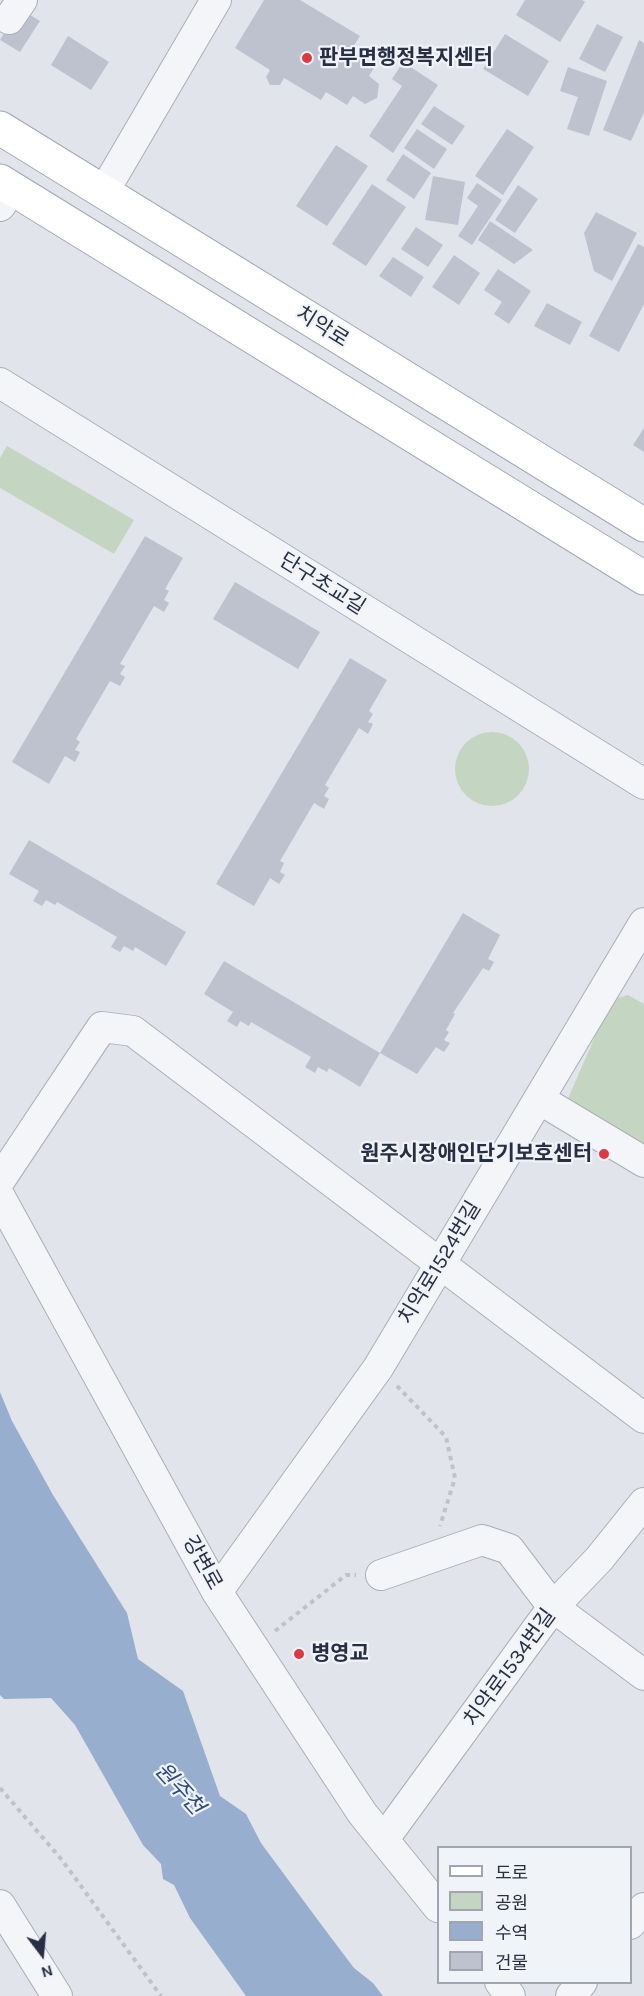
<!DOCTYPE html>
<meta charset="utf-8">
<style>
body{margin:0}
#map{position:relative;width:644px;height:1996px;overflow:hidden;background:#e1e4eb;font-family:Karla,"Noto Sans KR",sans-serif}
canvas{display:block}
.legend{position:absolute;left:437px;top:1846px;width:195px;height:138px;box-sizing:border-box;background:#f0f3f8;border:2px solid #a0a5b0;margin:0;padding:8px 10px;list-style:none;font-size:18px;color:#272f45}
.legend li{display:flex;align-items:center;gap:12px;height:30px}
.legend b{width:30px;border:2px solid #a0a5b0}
.north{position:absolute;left:12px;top:1924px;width:60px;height:60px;-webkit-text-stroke:4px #f0f3f8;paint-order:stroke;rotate:164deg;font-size:16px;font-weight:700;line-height:24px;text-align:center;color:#272f45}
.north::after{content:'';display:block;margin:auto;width:21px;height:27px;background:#272f45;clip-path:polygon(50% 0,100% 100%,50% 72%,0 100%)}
</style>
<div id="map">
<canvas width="644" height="1996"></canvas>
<ul class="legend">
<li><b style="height:8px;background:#fff"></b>도로</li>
<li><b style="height:16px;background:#c4d6c1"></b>공원</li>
<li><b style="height:16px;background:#98aecf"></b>수역</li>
<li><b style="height:16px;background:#bdc2ce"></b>건물</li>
</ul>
<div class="north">N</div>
</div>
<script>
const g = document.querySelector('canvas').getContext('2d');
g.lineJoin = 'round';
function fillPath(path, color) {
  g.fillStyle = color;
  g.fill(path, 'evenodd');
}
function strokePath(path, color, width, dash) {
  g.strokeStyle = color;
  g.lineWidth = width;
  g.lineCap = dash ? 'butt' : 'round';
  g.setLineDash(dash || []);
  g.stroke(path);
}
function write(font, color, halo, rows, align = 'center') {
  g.font = font + ' Karla,"Noto Sans KR",sans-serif';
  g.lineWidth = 4.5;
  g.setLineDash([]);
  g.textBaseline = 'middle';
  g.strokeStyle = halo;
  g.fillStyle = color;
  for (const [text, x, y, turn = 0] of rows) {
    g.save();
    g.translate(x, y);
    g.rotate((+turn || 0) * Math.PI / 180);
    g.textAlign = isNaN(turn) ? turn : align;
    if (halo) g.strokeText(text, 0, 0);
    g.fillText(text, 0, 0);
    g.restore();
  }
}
const green = new Path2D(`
 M7 446 134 520 114 554 0 488V458Z
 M455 769a37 37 0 1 1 74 0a37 37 0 1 1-74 0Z
 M628 995 644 1004V1153L566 1103 611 1000Z`);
const water = new Path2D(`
 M0 1392 12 1421 53 1495 127 1613 138 1659 183 1691 220 1796 246 1814 261 1843 320 1923 354 1968 373 1983 383 1996H246L190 1918 174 1885 163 1879 161 1864 143 1845 75 1725 51 1698 4 1699 0 1695Z`);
const building = new Path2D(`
 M264 0H300L360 36 351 50 376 65 369 76 379 84 377 98 365 104 353 96 347 105 326 92 321 100 284 78 280 85H270L266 77 270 70 235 48Z
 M525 0H582L585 2 560 42 516 15Z
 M19 8 40 21 20 52 0 40Z
 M597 24 623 37 605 72 579 59Z
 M505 34 549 61 528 96 483 69Z
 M68 36 109 62 91 90 51 65Z
 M639 40 644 43V112L631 141 603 130Z
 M403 62 438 85 393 153 369 136 402 86 392 79Z
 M568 67 607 81 589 136 567 129 578 97 560 91Z
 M434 106 465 126 452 145 421 124Z
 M417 129 447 149 434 169 404 148Z
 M507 129 534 147 503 195 475 176Z
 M336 145 368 166 327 226 296 206Z
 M403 154 431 173 414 199 386 180Z
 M433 176 465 182 458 225 425 220Z
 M477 183 502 200 472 245 458 236 478 206 467 198Z
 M372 184 406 207 366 266 332 244Z
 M518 185 538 199 515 233 495 220Z
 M596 212 637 233 612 281 594 271 584 233Z
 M490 221 533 250 514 264 478 240Z
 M416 227 443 245 428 267 401 249Z
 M638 244 644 247V304L619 352 589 336Z
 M454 255 480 273 459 305 432 287Z
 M393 257 424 277 411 297 379 276Z
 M498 269 531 291 509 324 494 314 502 302 484 290Z
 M547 303 582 322 570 345 534 326Z
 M644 428V452L633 445Z
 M145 536 183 558 165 589 169 591 164 600 169 603 164 612 154 606 120 664 125 666 120 674 125 677 120 686 110 681 76 739 80 742 75 750 80 752 75 762 65 756 49 784 12 762Z
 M235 582 320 632 298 669 213 619Z
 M350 658 387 680 369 711 373 714 368 722 373 724 368 734 359 728 325 785 329 788 324 796 329 799 324 809 314 803 280 861 284 863 280 872 285 875 279 884 270 878 254 906 216 884Z
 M29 840 186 932 166 966 135 947 133 951 124 946 120 952 111 947 117 937 57 902 55 905 46 900 42 906 33 901 39 891 9 874Z
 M463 913 500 935 488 959 494 962 489 971 483 968 453 1013 455 1014 446 1030 449 1032 444 1040 450 1043 444 1052 436 1047 417 1074 380 1053Z
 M224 961 380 1053 360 1087 329 1068 327 1072 318 1067 315 1073 305 1067 311 1057 251 1022 249 1026 240 1021 237 1027 227 1021 233 1012 204 994Z`);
const path = new Path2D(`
 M397 1386 446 1437 455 1478 440 1526
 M275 1631 346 1575H356
 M0 1788 62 1860 161 1996`);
const minor = new Path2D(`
 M9 19 22 0
 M103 193 216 0
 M0 206 12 189
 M0 383 644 784
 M539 1099 644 1162
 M0 1180 102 1027 133 1031 644 1418
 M0 1197 217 1592 362 1813 438 1907
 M381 1575 482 1540 509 1549 553 1607 644 1675
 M217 1592 378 1368 644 923
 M384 1839 553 1607 599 1559 644 1503
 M0 1905 57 1996
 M630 1924 644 1908
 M500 1982 510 1996
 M571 1996 582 1982`);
const major = new Path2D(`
 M0 128 644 525
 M0 181 644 578`);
const markers = [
 [307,58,6,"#de3843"],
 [604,1154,6,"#de3843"],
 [299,1654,6,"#de3843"]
];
const poiNames = [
 ["판부면행정복지센터",319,58],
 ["원주시장애인단기보호센터",592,1154,"right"],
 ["병영교",311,1654]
];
const streetNames = [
 ["치악로",322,327,32],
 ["단구초교길",322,584,32],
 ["치악로1524번길",440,1263,-59],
 ["강변로",202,1563,61],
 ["치악로1534번길",510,1668,-54]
];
const waterNames = [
 ["원주천",179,1789,48]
];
fillPath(green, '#c4d6c1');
fillPath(water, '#98aecf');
fillPath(building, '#bdc2ce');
strokePath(minor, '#a9aeb9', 32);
strokePath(major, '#9ea6b8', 35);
strokePath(path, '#bfc2ca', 4, [4.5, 4.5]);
strokePath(minor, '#f4f5f9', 30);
strokePath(major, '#fff', 33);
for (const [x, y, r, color] of markers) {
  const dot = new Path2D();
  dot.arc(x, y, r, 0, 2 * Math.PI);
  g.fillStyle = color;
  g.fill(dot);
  strokePath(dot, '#f0f3f8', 2);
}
write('bold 21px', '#272f45', '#f0f3f8', poiNames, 'left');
write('21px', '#272f45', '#f0f3f8', streetNames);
write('italic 22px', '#2c4a7d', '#f0f3f8', waterNames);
</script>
